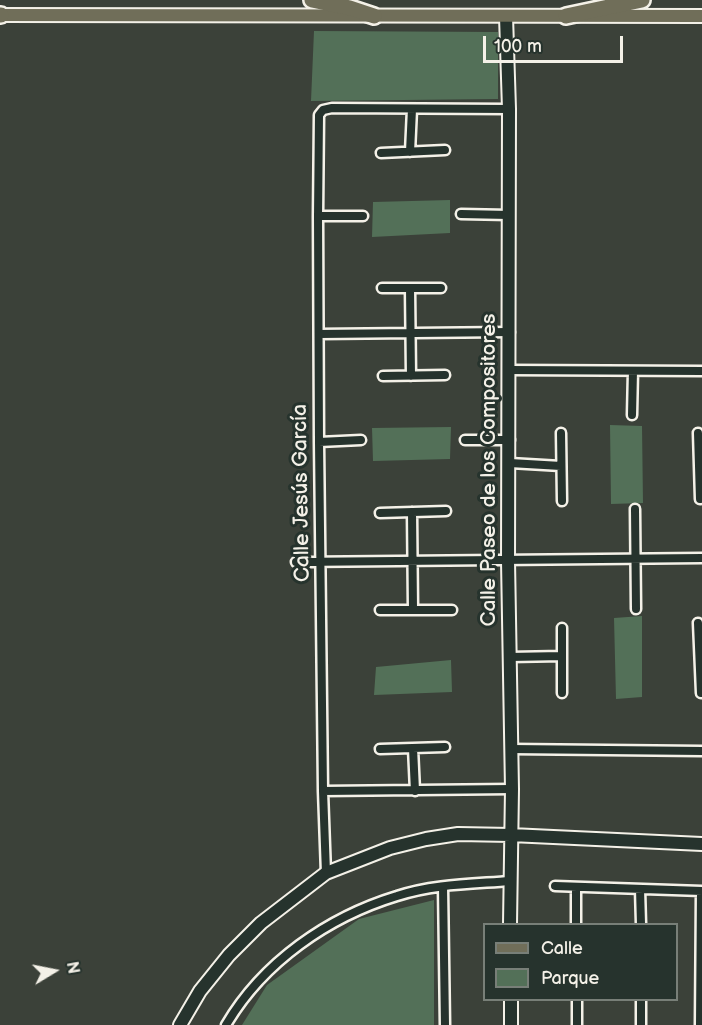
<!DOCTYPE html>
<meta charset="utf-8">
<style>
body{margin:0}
#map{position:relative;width:702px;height:1025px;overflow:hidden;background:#3b4139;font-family:"Balsamiq Sans",sans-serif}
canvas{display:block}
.legend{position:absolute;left:483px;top:923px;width:195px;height:78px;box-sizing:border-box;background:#26332d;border:2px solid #787f78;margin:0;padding:8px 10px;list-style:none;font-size:18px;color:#f4f1e8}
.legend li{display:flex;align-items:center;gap:12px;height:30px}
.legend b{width:30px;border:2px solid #787f78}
.north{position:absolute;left:24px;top:941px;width:60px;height:60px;-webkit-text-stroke:4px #26332d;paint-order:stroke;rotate:80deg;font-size:16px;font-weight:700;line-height:24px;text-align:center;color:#f4f1e8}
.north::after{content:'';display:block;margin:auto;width:21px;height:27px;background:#f4f1e8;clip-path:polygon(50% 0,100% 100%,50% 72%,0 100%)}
.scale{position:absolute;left:483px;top:36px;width:140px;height:27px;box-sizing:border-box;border:3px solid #f4f1e8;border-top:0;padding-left:8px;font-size:18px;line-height:21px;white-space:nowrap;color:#f4f1e8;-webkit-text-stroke:4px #26332d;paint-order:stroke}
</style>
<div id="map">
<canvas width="702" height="1025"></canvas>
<ul class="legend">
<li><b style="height:8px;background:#706e59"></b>Calle</li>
<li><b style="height:16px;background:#537058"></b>Parque</li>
</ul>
<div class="north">N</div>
<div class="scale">100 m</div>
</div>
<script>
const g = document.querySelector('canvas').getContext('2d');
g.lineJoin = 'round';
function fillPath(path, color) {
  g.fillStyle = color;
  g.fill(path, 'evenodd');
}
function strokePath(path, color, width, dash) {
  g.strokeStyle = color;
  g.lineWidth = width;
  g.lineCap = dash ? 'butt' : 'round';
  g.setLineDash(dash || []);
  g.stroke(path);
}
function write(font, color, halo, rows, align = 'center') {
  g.font = font + ' "Balsamiq Sans",sans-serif';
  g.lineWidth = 6;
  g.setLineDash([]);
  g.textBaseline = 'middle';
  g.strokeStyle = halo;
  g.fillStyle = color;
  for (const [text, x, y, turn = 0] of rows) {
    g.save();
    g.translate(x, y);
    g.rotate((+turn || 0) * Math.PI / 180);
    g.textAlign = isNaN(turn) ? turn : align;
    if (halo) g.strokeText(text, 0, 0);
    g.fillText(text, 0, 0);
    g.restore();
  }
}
const green = new Path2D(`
 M314 31 498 32V99L311 101Z
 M450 200V233L372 237 373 202Z
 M610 425 642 426 643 503 611 504Z
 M451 427 450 459 373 461 372 428Z
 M642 616V697L616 699 614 618Z
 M451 660 452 692 374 695 376 667Z
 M434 900V1025H242L267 985 359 919Z`);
const street = new Path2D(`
 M410 152 412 109
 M381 153 445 150
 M461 214 509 215
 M318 216H363
 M382 288H441
 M410 288 411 376
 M319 334 510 332
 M509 370 702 371
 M383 376 445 375
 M632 415 633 371
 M561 433 562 501
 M698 433 700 499
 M465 440H510
 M319 442 361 440
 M510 463 561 466
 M635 509 636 609
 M412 512 413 609
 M380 513 446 511
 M296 562 702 558
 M380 610H452
 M698 623 701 693
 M562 628V693
 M510 657 562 656
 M413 748 415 791
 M380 749 445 747
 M511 749 702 751
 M323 791 512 789
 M326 873 323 791 319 442 318 216 319 115 323 110 332 108 509 109
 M555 886 702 891
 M443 887 445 1025
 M576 887V924
 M640 889 641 924
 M577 1000V1025
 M641 1000V1025
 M226 1025C263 962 328 917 397 896 433 884 473 884 510 881
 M700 1025 701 891`);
const secondary = new Path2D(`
 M506 16 509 109 508 561 512 789 510 924
 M511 1000V1025
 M180 1025 200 991 229 955 261 923 326 873 390 848 426 839 458 834 511 835 702 844`);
const primary = new Path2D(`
 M0 15 702 16`);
const highway = new Path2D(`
 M312 0 350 8 374 16
 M0 15H1
 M566 16 642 0`);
const streetNames = [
 ["Calle Paseo de los Compositores",490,470,-90],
 ["Calle Jesús García",302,493,-91]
];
fillPath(green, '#537058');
strokePath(street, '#f4f1e8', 13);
strokePath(secondary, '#f4f1e8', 16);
strokePath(primary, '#f4f1e8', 16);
strokePath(highway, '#f4f1e8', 20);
strokePath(street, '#26332d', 8);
strokePath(secondary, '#26332d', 12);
strokePath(primary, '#706e59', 12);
strokePath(highway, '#706e59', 15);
write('21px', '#f4f1e8', '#26332d', streetNames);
</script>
